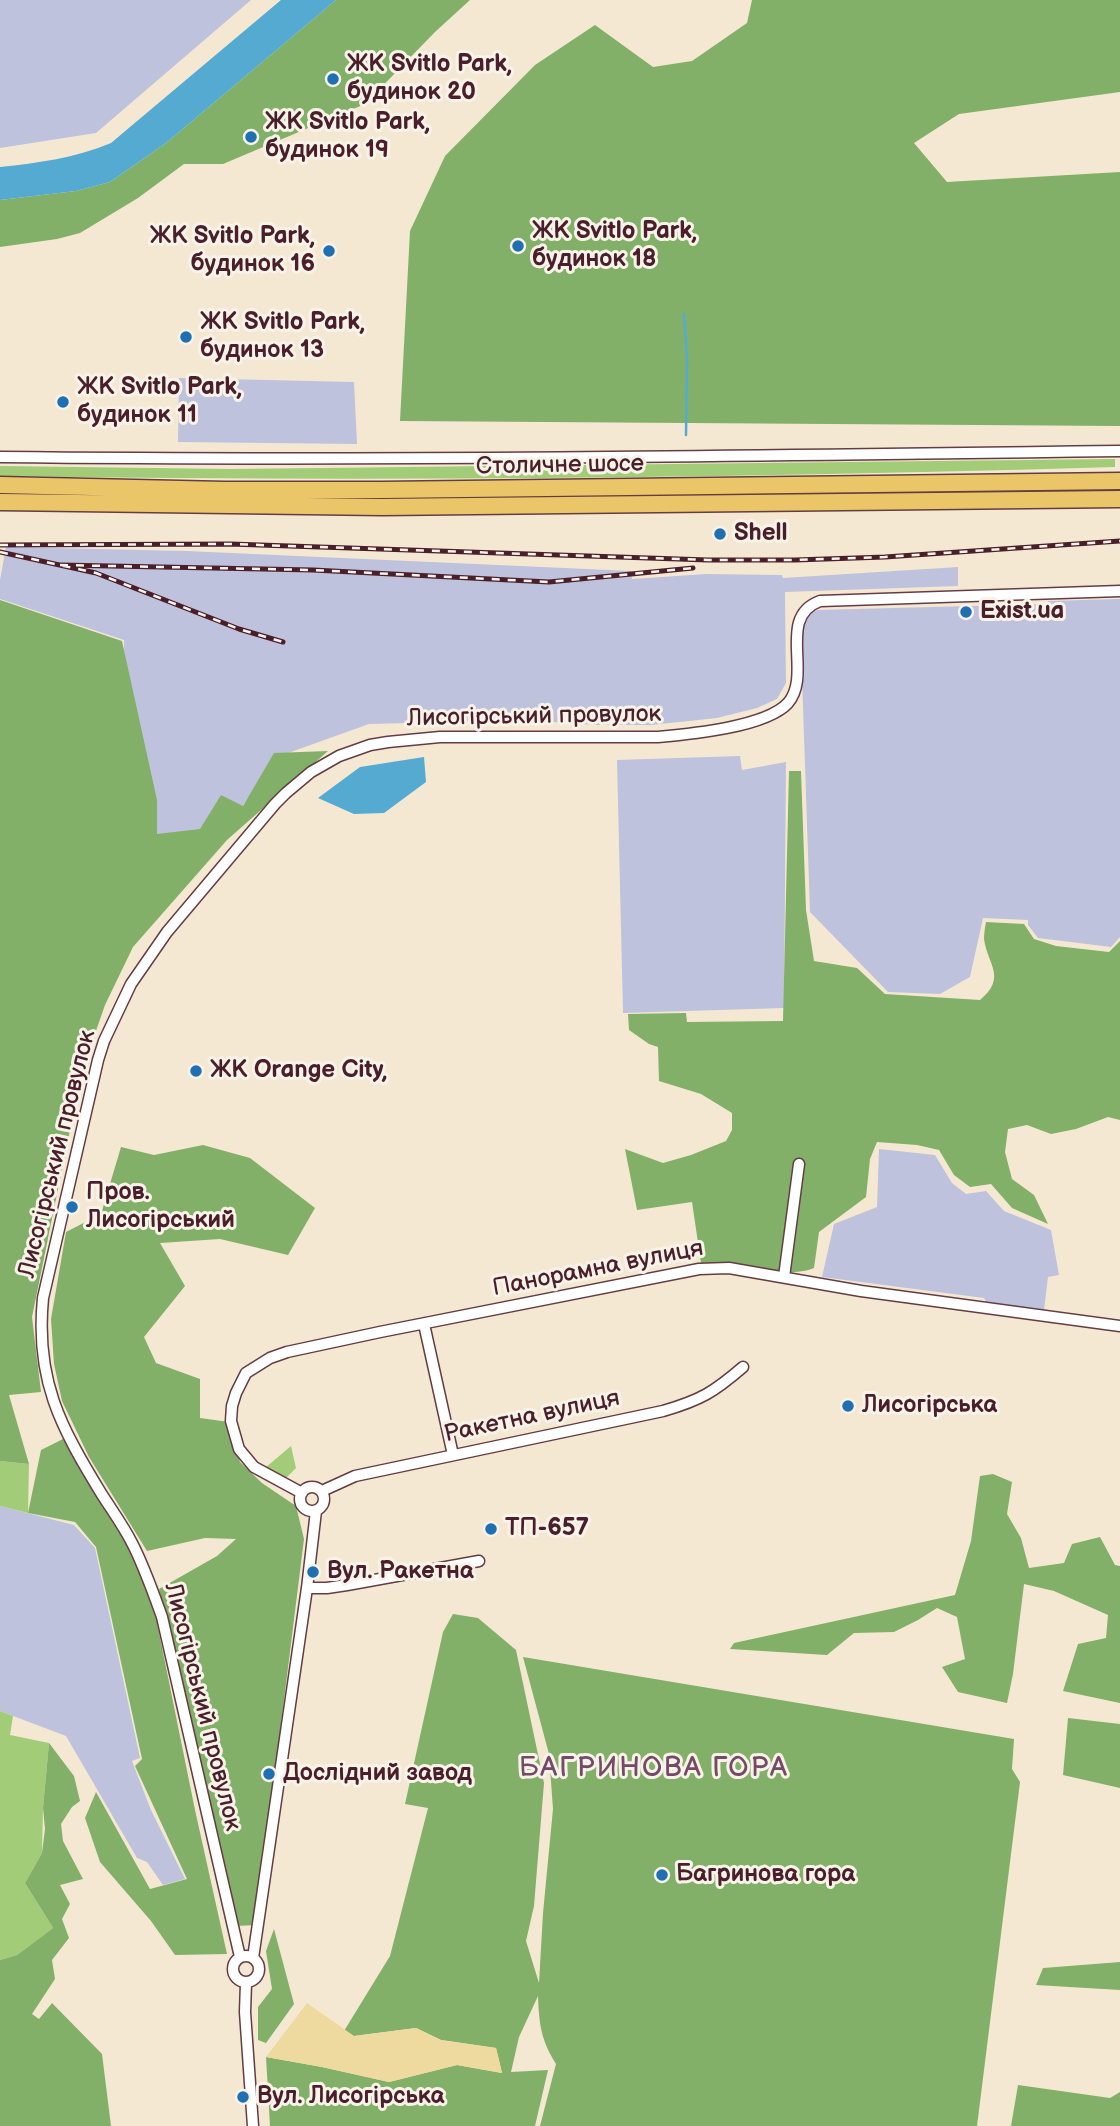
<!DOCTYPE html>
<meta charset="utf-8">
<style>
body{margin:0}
canvas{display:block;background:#f4e8d2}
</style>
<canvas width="1120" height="2126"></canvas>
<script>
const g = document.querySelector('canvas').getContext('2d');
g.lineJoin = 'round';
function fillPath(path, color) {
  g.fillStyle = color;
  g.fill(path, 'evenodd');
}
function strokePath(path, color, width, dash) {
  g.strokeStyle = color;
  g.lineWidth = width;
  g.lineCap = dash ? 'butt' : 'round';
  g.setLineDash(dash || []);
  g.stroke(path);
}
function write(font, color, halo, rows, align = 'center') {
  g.font = font + ' "Balsamiq Sans",sans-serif';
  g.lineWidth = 6;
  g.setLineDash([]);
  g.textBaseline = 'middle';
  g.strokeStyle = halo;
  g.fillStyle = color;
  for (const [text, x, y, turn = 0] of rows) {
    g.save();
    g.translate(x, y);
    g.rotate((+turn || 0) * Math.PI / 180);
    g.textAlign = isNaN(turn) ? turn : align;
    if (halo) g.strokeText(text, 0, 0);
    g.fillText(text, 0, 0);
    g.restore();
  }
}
const industrial = new Path2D(`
 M0 0H251L96 133 0 148Z
 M179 378 354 382 357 444 178 442Z
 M6 547 187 551 631 571 632 579 706 574 782 575 783 578 958 567V586L785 592 786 683 777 699 757 708 717 718 651 725H597L524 720 369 724 277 757 213 848 128 893 124 640 0 599V580Z
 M1120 599V937L1111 947 1038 938 1028 925V920L983 918 970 977 940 994 888 992 810 912 800 619 817 610 1047 604 1048 601Z
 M740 756 742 770 786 762 784 1008 623 1013 617 760Z
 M879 1149 935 1155 952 1183 966 1194 986 1191 1004 1211 1051 1230 1059 1275 1048 1277 1044 1310 988 1305 984 1298 822 1277 834 1224 877 1207Z
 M0 1506 74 1525 95 1548 140 1758 132 1761 151 1810 185 1879 163 1885 147 1862 137 1858 66 1736 0 1711Z`);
const green = new Path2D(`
 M1115 459V467C743 478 371 482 0 476V466L230 469Z
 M291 1446 296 1468 284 1480 265 1468Z
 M0 1461 29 1464 28 1513 0 1506Z
 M0 1711 13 1716 10 1735 49 1743 43 1808 42 1853 25 1883 53 1928 17 1955 0 1960Z`);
const forest = new Path2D(`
 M336 0H470L435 32 365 104 223 164H184L138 198 80 233 57 239 0 247V200L76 191 110 182 166 143Z
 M752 0H1120V92L959 114 914 143 947 182 1120 172V426L400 421 410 231 445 156 535 65 595 25 653 67 692 61 747 23Z
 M0 600 122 641 157 800V834L200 829 221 795 243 806 274 753 328 751 227 840 133 947 105 1005 82 1071 32 1317 41 1392 9 1395 29 1464 0 1461Z
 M789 771H801L806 910 814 961 857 968 885 994 980 1000C1007 977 988 966 984 939 984 934 985 927 986 922L1024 924 1034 939 1056 946 1109 952 1120 941V1120L1108 1117 1076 1129 1051 1134 1027 1125 1008 1129 1005 1152 1012 1179 1034 1195 1048 1224 1012 1208 991 1184 970 1187 954 1175 939 1150 917 1145 877 1142 870 1159 866 1197 819 1232 814 1268C790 1279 729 1266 701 1263L692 1202 637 1210 625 1149 663 1163 691 1155 726 1141 732 1130V1113L701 1094 659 1081 658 1047 649 1044 629 1030 628 1014 686 1013 687 1022 783 1021Z
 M203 1145 250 1158 315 1208 288 1255 220 1239 160 1243 185 1286 144 1337 156 1363 200 1379V1418L229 1422 240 1462 262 1483 296 1506 304 1539 256 1925 236 1926 159 1589 217 1556 236 1539 205 1538 147 1551 89 1457 62 1401 54 1364 51 1319 66 1232 101 1214 121 1147 154 1155Z
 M63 1439 128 1543 154 1608 195 1810 227 1954 175 1955 151 1921 100 1862 85 1818 96 1792 150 1889 187 1879 135 1766 142 1759 96 1547 75 1522 28 1513 41 1450Z
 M993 1474 1012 1482 1007 1514 1021 1538 1029 1568 1064 1563 1072 1544 1100 1537 1115 1565 1120 1566V1703L1063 1691 1078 1644 1106 1638 1108 1615 1054 1591 1024 1584 1013 1674 1007 1703 958 1692 942 1667 965 1659 957 1617 937 1608 918 1620 894 1632 854 1633 827 1655 730 1649 734 1643 955 1595 971 1541 980 1476Z
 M453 1614 478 1618 516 1650 544 1783 534 1906 526 1941 539 1983 543 1913 553 1809 549 1754 523 1657 1014 1739 1012 1769 1020 1782 977 2126H540L556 2064C541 2040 539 2024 538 1996L519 2037 511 2072 548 2070 535 2126H270L266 2057 322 2067 389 2082 457 2065 502 2073 496 2048 441 2040 416 2028 354 2036 344 2031 390 1956 428 1808 405 1804 443 1632Z
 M1068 1718 1120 1724V1788L1063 1775Z
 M49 1743 74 1776 80 1801 72 1807 61 1824 63 1841 83 1879 60 1885 70 1904 62 1919 69 1938 52 1960 55 1979 32 2014 39 2019 52 2003 102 2054 111 2126H0V1960L17 1955 53 1928 25 1883 42 1853 45 1829 43 1808Z
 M274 1929 294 2004 266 2043 258 2040V2007L272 1989 266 1951Z
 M1120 1962V1990L1036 1985 1043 1968Z
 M1018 2085 1110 2098 1120 2092V2126H1011Z`);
const sand = new Path2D(`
 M307 2003 354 2036 416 2028 441 2040 496 2048 502 2073 457 2065 389 2082 322 2067 266 2057Z`);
const water = new Path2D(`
 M281 0H336L166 143 110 182 76 191 0 200V167C38 163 75 158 111 143Z
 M424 757 426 782 384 813 354 814 318 798 360 767Z`);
const stream = new Path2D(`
 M684 314 687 360 686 435`);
const minor = new Path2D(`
 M0 457C373 461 747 456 1120 451
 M784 1277 799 1164
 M424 1324 453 1455
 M300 1499a12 12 0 1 1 24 0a12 12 0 1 1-24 0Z
 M322 1491 355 1476 663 1411C701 1400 714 1392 743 1367
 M302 1493 254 1467 239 1449 231 1421 232 1406 236 1393 246 1373 270 1358 287 1352 380 1332 699 1269 729 1268 861 1291 1120 1326
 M307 1588H327L347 1585 479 1561
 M233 1969a13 13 0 1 1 26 0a13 13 0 1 1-26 0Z
 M240 1957 162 1617C153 1592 144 1566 132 1543 123 1525 111 1509 101 1493 60 1426 35 1379 43 1298L98 1060 104 1041 131 984 167 932 275 804 286 793 311 772 339 756 370 745 388 742 440 737H658C691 734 766 727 788 703 813 674 776 617 820 601L1120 591
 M253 1958 307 1588 316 1511
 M246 1983 245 2012 253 2126`);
const trunk = new Path2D(`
 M0 485 225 490H382L1120 481
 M0 502 382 507 1120 499`);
const rail = new Path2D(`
 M0 545 230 544 708 560H795L885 557 1120 541
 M0 552 96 573 239 629 283 642
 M60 565 313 570 549 582 693 568`);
const markers = [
 [333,79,7,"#1f6fb2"],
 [251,137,7,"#1f6fb2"],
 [518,246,7,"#1f6fb2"],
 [329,251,7,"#1f6fb2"],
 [186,337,7,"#1f6fb2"],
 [63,402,7,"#1f6fb2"],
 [720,534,7,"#1f6fb2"],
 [966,612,7,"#1f6fb2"],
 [196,1071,7,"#1f6fb2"],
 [72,1207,7,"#1f6fb2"],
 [848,1406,7,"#1f6fb2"],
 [491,1529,7,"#1f6fb2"],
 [313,1572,7,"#1f6fb2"],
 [269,1774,7,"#1f6fb2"],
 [662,1875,7,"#1f6fb2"],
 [243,2097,7,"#1f6fb2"]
];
const poiNames = [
 ["ЖК Svitlo Park,",347,65],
 ["будинок 20",347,93],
 ["ЖК Svitlo Park,",265,123],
 ["будинок 19",265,151],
 ["ЖК Svitlo Park,",532,232],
 ["будинок 18",532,260],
 ["ЖК Svitlo Park,",315,237,"right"],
 ["будинок 16",315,265,"right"],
 ["ЖК Svitlo Park,",200,323],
 ["будинок 13",200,351],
 ["ЖК Svitlo Park,",77,388],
 ["будинок 11",77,416],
 ["Shell",734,534],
 ["Exist.ua",980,612],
 ["ЖК Orange City,",210,1071],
 ["Пров.",86,1193],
 ["Лисогірський",86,1221],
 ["Лисогірська",862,1406],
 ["ТП-657",505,1529],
 ["Вул. Ракетна",327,1572],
 ["Дослідний завод",283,1774],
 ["Багринова гора",676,1875],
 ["Вул. Лисогірська",257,2097]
];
const streetNames = [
 ["Столичне шосе",560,466,-1],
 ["Лисогірський провулок",534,717,-1],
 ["Лисогірський провулок",58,1154,-76],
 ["Панорамна вулиця",598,1269,-11],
 ["Ракетна вулиця",532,1417,-12],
 ["Лисогірський провулок",202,1707,76]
];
const quarterNames = [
 ["БАГРИНОВА ГОРА",654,1769]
];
fillPath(industrial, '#bfc2dd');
fillPath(green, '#a3cc78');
fillPath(forest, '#82b068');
fillPath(sand, '#eeda9e');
fillPath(water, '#55aad1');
strokePath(stream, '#55aad1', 2.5);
strokePath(minor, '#643d44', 13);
strokePath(trunk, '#643d44', 19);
strokePath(minor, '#fff', 10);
strokePath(trunk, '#ebc669', 16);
strokePath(rail, '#4a1f2b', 5);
strokePath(rail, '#f7f3e8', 2.5, [8]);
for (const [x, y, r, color] of markers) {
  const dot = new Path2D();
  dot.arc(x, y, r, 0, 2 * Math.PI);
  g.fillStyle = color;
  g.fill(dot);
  strokePath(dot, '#f7f3e8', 2.5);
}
write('bold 24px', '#4a1f2b', '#f7f3e8', poiNames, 'left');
write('24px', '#4a1f2b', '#f7f3e8', streetNames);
g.letterSpacing = '2px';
write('28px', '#764a67', '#f7f3e8', quarterNames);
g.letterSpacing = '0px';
</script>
